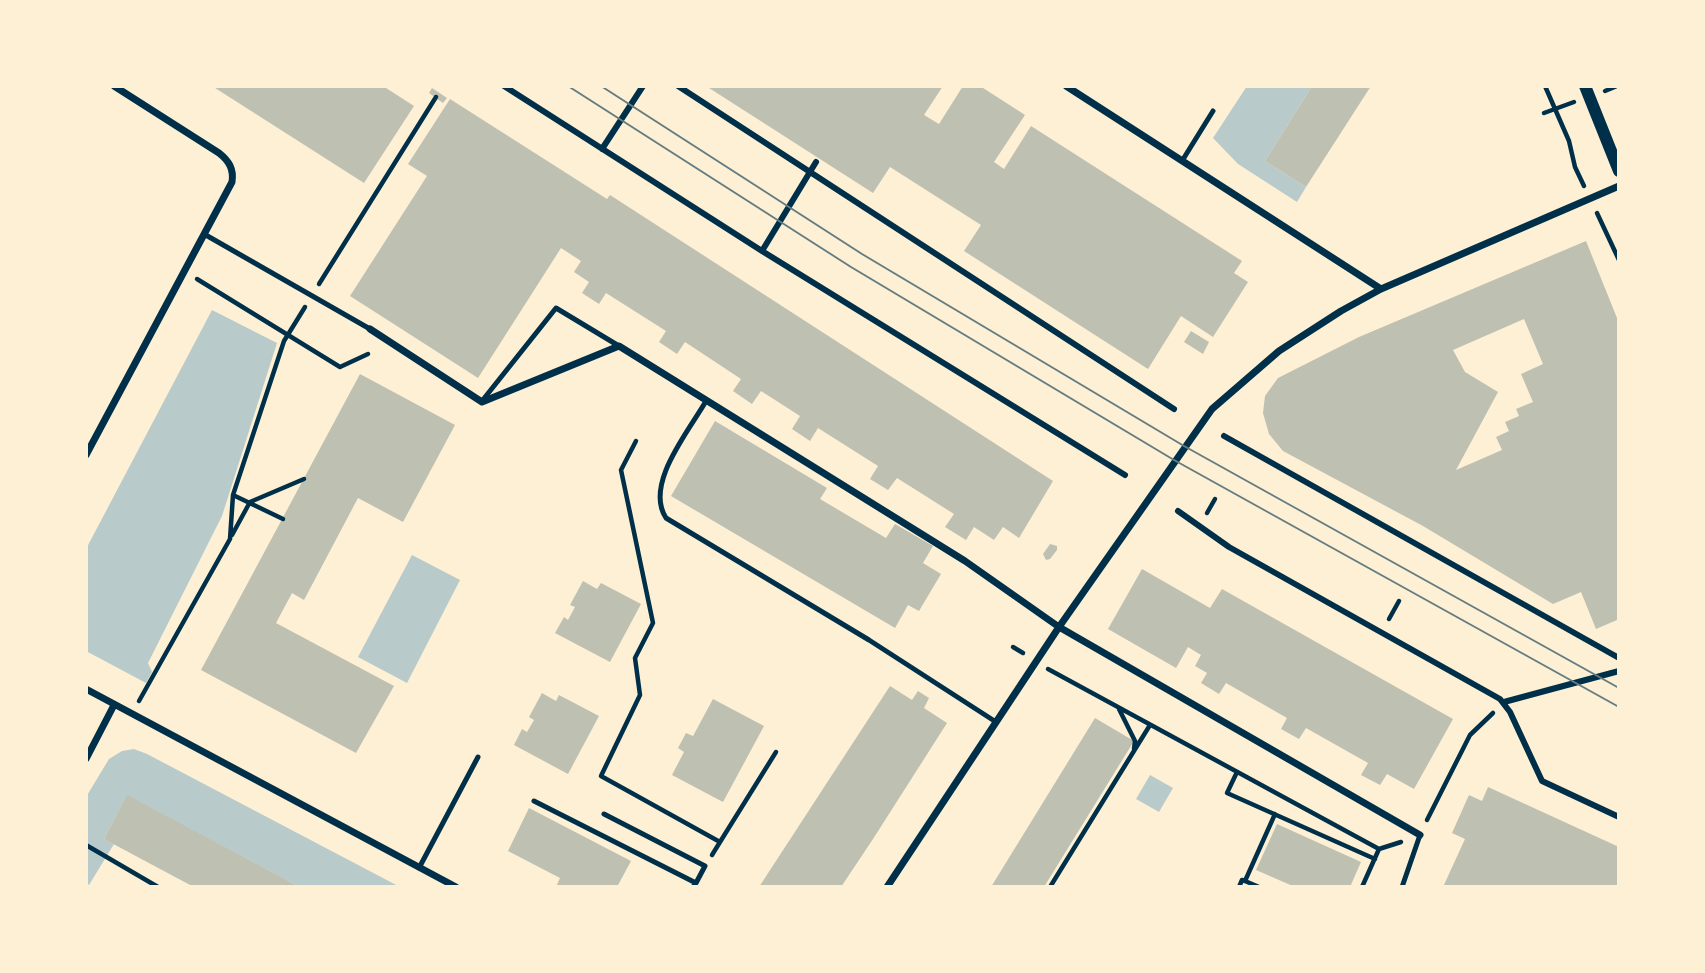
<!DOCTYPE html>
<style>
body{margin:0}
#map{position:relative;width:1705px;height:973px;overflow:hidden;background:#fdf0d5;font-family:"Sofia Sans Condensed",sans-serif}
canvas{display:block}
.frame{position:absolute;inset:0;border:88px solid #fdf0d5;pointer-events:none}
</style>
<div id="map">
<canvas width="1705" height="973"></canvas>
<div class="frame"></div>
</div>
<script>
const g = document.querySelector('canvas').getContext('2d');
g.lineJoin = 'round';
function fillPath(path, color) {
  g.fillStyle = color;
  g.fill(path, 'evenodd');
}
function strokePath(path, color, width, dash) {
  g.strokeStyle = color;
  g.lineWidth = width;
  g.lineCap = dash ? 'butt' : 'round';
  g.setLineDash(dash || []);
  g.stroke(path);
}
const green = new Path2D(`
 M1247 86H1312L1265 161 1306 187 1297 202 1238 164 1213 138Z
 M212 310 277 343 222 516 148 663 152 672 146 683 86 651V549Z
 M412 555 460 580 407 683 358 657Z
 M134 749 147 754 400 887H300L127 796 104 839 114 844 89 885 86 883V797L109 759 122 751Z
 M1150 775 1173 788 1159 812 1136 799Z`);
const building = new Path2D(`
 M212 86H383L414 106 364 183Z
 M706 86H943L924 115 939 124 963 86H980L1025 115 994 162 1004 169 1031 126 1242 261 1234 273 1248 282 1213 337 1181 316 1148 369 964 251 981 225 890 167 873 193Z
 M1312 86H1371L1306 187 1265 161Z
 M432 88 447 98 443 103 429 93Z
 M450 99 607 199 610 195 1053 481 1019 538 1003 527 994 540 974 527 966 540 945 527 954 514 897 478 888 490 870 479 878 466 818 428 810 441 792 429 800 416 761 391 752 404 733 391 741 379 685 342 677 354 659 342 666 331 606 293 599 304 582 293 589 282 574 272 581 261 561 248 478 378 350 296 427 176 408 164Z
 M1586 241 1619 323V625L1617 620 1596 629 1581 592 1553 604 1423 526 1283 451 1269 434 1263 413 1265 396 1278 378 1359 337ZM1524 319 1543 364 1521 374 1533 402 1516 409 1519 416 1505 422 1509 431 1496 437 1502 450 1456 470 1498 392 1465 372 1453 350Z
 M1191 331 1209 342 1203 354 1184 342Z
 M360 374 455 425 403 522 358 498 304 600 292 593 276 623 394 686 356 753 201 670Z
 M715 421 827 488 820 499 886 538 895 524 933 546 923 563 941 574 919 611 908 605 895 628 671 496Z
 M1050 544 1057 546V550L1050 559 1046 560 1043 554Z
 M1142 569 1210 608 1222 589 1453 719 1414 789 1387 774 1380 785 1361 775 1368 763 1306 728 1299 739 1281 729 1287 718 1226 683 1219 694 1201 683 1207 673 1195 666 1201 655 1188 647 1176 668 1108 629Z
 M583 581 597 589 601 583 641 604 610 662 555 633 564 617 568 620 575 607 570 605Z
 M890 686 912 700 918 691 929 698 924 708 947 723 873 839 841 887H759Z
 M542 693 556 701 559 695 599 716 568 774 514 745 522 729 527 732 534 720 529 717Z
 M713 699 764 726 723 802 672 775 684 752 678 748 686 733 693 736Z
 M1095 718 1134 741 1044 887H991Z
 M1488 787 1619 847V887H1443L1465 839 1452 833 1469 795 1482 801Z
 M127 795 300 887H194L175 877 104 839Z
 M529 808 631 861 617 887H556L560 878 508 851Z
 M1277 824 1361 862 1350 887H1295L1256 870Z`);
const path = new Path2D(`
 M1545 86 1569 141 1575 167 1584 186
 M1605 91 1617 86
 M1544 113 1574 102
 M1597 213 1619 260
 M197 279 340 367 368 354
 M319 284 436 97
 M636 441 621 470 653 623 635 658 640 695 601 776 720 842 712 855
 M233 495 283 519
 M1207 513 1215 499
 M232 535 250 502 304 479
 M1389 619 1399 601
 M1013 647 1023 653
 M1048 669 1379 849
 M139 701 230 539 233 495 284 341 305 307
 M1119 709 1135 741 1134 749
 M1237 772 1227 793 1375 859
 M1427 820 1470 735 1493 713
 M720 842 776 752
 M86 845 158 887
 M1245 881 1259 887
 M1050 887 1150 725
 M1239 887 1242 880 1245 881 1275 814
 M1362 887 1379 849 1401 842`);
const service = new Path2D(`
 M1182 161 1213 111
 M204 234 370 329
 M482 401 556 308 619 346
 M706 401C689 431 644 484 666 518L869 640 996 722
 M534 801 696 883 693 887
 M604 814 705 866 696 883
 M419 868 478 757
 M1402 887 1420 835`);
const pedestrian = new Path2D(`
 M504 86 762 251 1125 475
 M678 86 1174 409
 M602 149 643 86
 M762 251 816 162
 M1224 436 1619 658
 M1178 511 1229 547 1500 699 1510 712 1542 781 1619 817
 M1504 702 1619 671`);
const minor = new Path2D(`
 M1066 86 1381 289
 M370 329 482 402 619 346 965 561 1059 627 1420 835
 M86 455 232 182C234 169 229 161 219 153L114 86
 M86 689 456 887
 M86 759 114 705
 M887 887 1059 627 1212 409 1279 351 1341 311 1381 289 1619 186`);
const tertiary = new Path2D(`
 M1585 86 1619 171`);
const tram = new Path2D(`
 M568 86 851 267 1174 460 1619 707
 M601 86 862 254 1184 446 1619 688`);
fillPath(green, '#b9caca');
fillPath(building, '#bec0b2');
strokePath(path, '#003049', 4.5);
strokePath(service, '#003049', 5);
strokePath(pedestrian, '#003049', 6);
strokePath(minor, '#003049', 7);
strokePath(tertiary, '#003049', 12);
strokePath(tram, '#657d81', 2);
</script>
